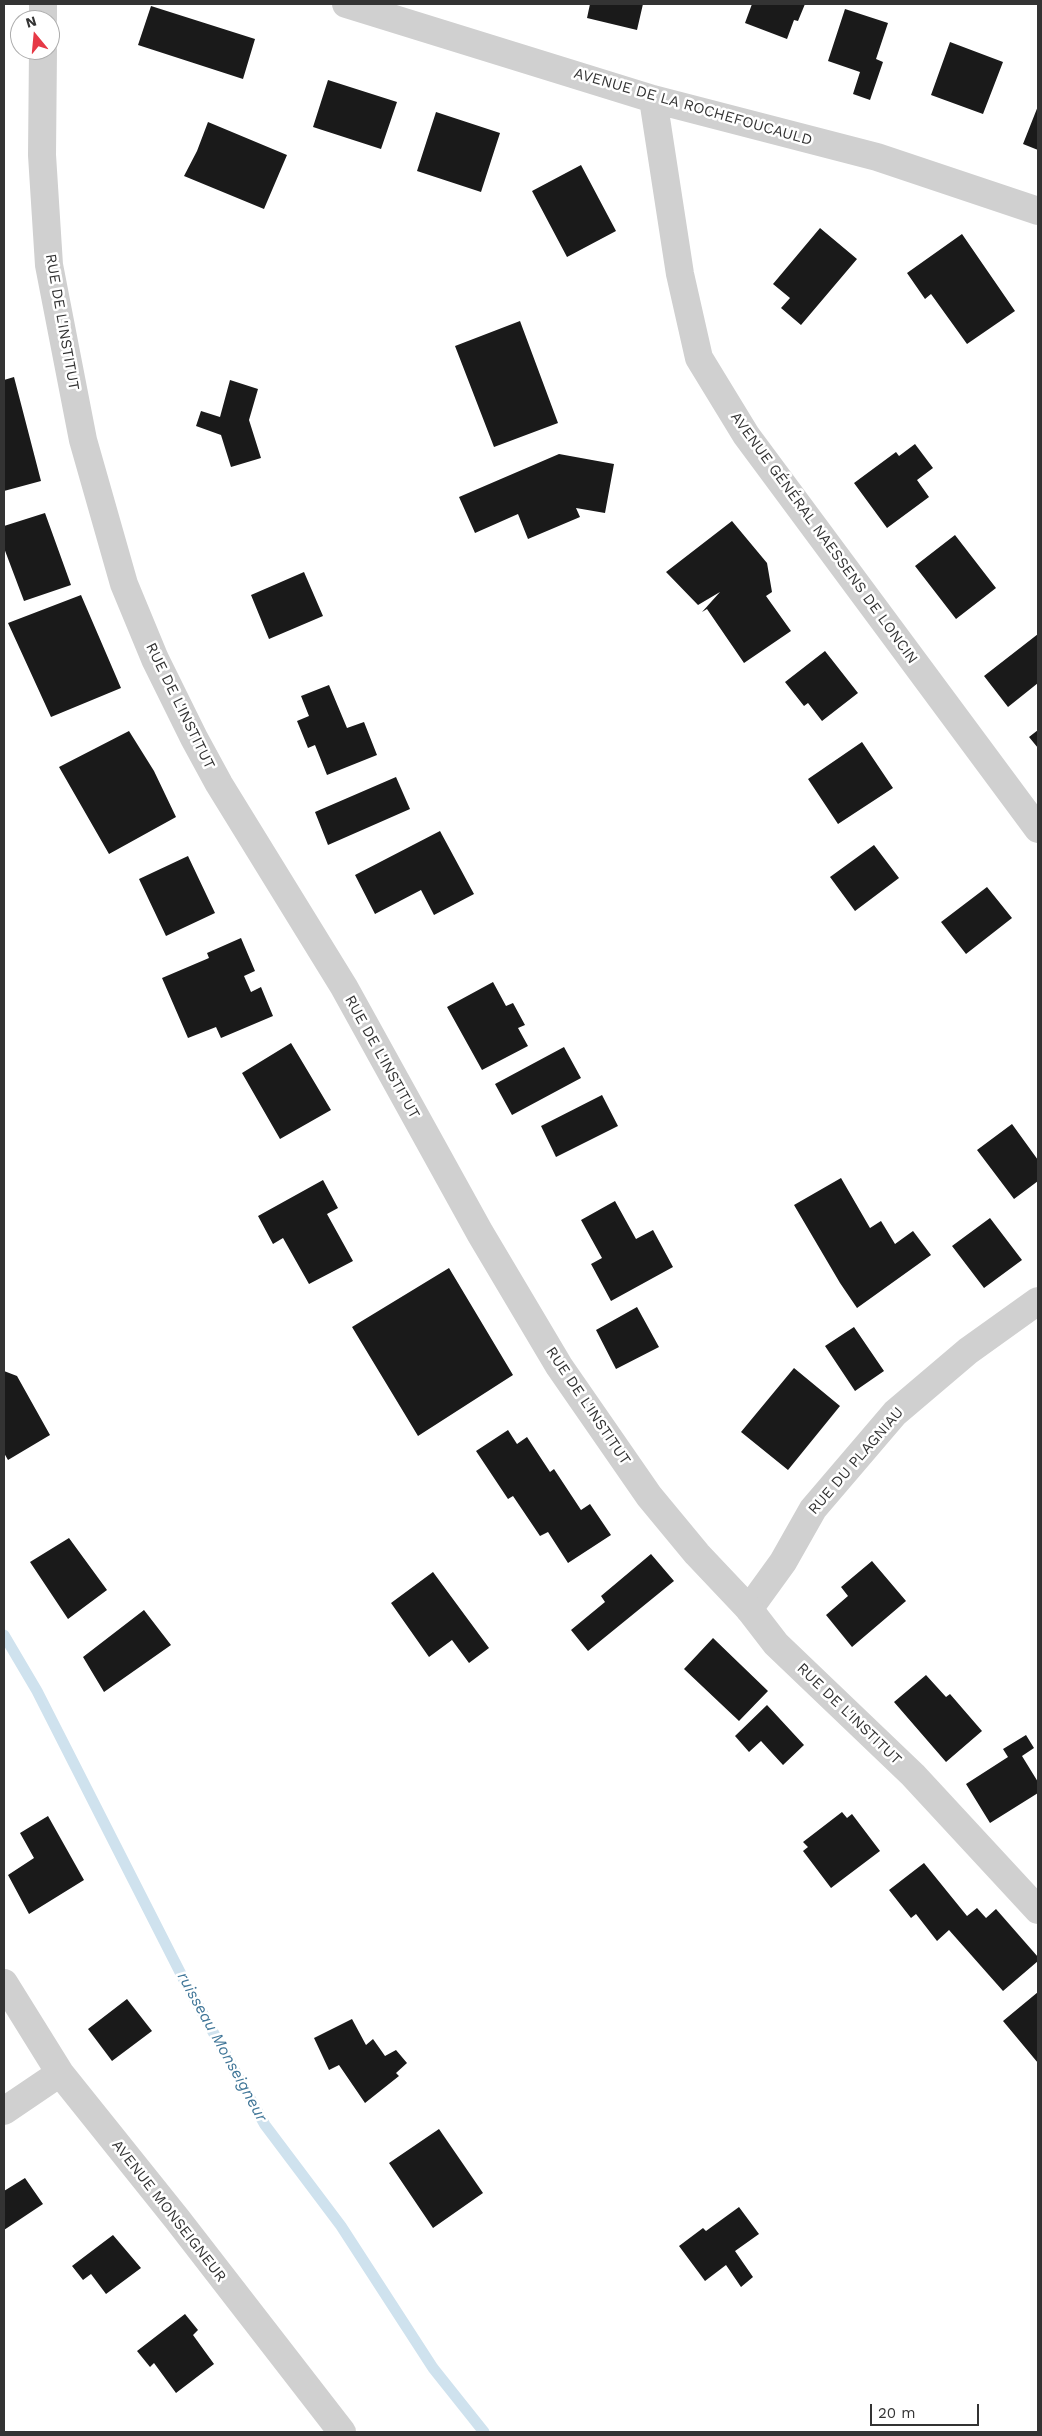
<!DOCTYPE html>
<meta charset="utf-8">
<style>
body{margin:0}
#map{position:relative;width:1042px;height:2436px;overflow:hidden;background:#fff;font-family:"Work Sans",sans-serif}
canvas{display:block}
.frame{position:absolute;inset:0;border:5px solid #333;pointer-events:none}
.north{position:absolute;left:10px;top:10px;width:50px;height:50px;box-sizing:border-box;background:#fff;border:1px solid #adadad;border-radius:50%;rotate:343deg;font-size:14px;font-weight:700;line-height:20px;text-align:center;color:#333}
.north::after{content:'';display:block;margin:auto;width:18px;height:22px;background:#e63946;clip-path:polygon(50% 0,100% 100%,50% 72%,0 100%)}
.scale{position:absolute;left:870px;top:2404px;width:109px;height:22px;box-sizing:border-box;border:2px solid #333;border-top:0;padding-left:6px;font-size:15px;line-height:18px;white-space:nowrap;color:#333;-webkit-text-stroke:4px #fff;paint-order:stroke}
</style>
<div id="map">
<canvas width="1042" height="2436"></canvas>
<div class="frame"></div>
<div class="north">N</div>
<div class="scale">20 m</div>
</div>
<script>
const g = document.querySelector('canvas').getContext('2d');
g.lineJoin = 'round';
function strokePath(path, color, width, dash) {
  g.strokeStyle = color;
  g.lineWidth = width;
  g.lineCap = dash ? 'butt' : 'round';
  g.setLineDash(dash || []);
  g.stroke(path);
}
function fillPath(path, color) {
  g.fillStyle = color;
  g.fill(path, 'evenodd');
}
function write(font, color, halo, rows, align = 'center') {
  g.font = font + ' "Work Sans",sans-serif';
  g.lineWidth = 5;
  g.setLineDash([]);
  g.textBaseline = 'middle';
  g.strokeStyle = halo;
  g.fillStyle = color;
  for (const [text, x, y, turn = 0] of rows) {
    g.save();
    g.translate(x, y);
    g.rotate((+turn || 0) * Math.PI / 180);
    g.textAlign = isNaN(turn) ? turn : align;
    if (halo) g.strokeText(text, 0, 0);
    g.fillText(text, 0, 0);
    g.restore();
  }
}
const stream = new Path2D(`
 M4 1635 37 1691 184 1980 265 2125 341 2226 433 2368 484 2432`);
const building = new Path2D(`
 M590 4H643L637 30 587 18Z
 M752 4H805L798 21 794 20 787 39 745 23Z
 M151 6 255 39 243 79 138 45Z
 M845 9 888 23 876 59 883 62 870 100 853 94 860 72 828 61Z
 M950 42 1003 62 983 114 931 95Z
 M328 80 397 102 381 149 313 127Z
 M1038 106V150L1023 144Z
 M436 112 500 133 481 192 417 171Z
 M208 122 287 155 264 209 184 176 197 151Z
 M581 165 616 231 567 257 532 191Z
 M820 228 857 259 801 325 781 308 790 298 773 284Z
 M962 234 1015 311 967 344 931 294 925 299 907 273Z
 M520 321 558 423 494 447 455 346Z
 M14 377 41 481 4 491V380Z
 M230 380 258 389 249 420 261 458 231 467 221 435 196 426 201 411 220 417Z
 M915 444 933 468 917 480 929 497 887 528 854 483 896 452 899 456Z
 M559 454 614 464 605 513 576 508 580 517 528 539 518 514 475 533 459 497Z
 M45 513 71 585 24 601 4 548V526Z
 M732 521 767 563 772 592 766 596 791 631 744 663 707 609 702 612 720 592 698 605 666 572Z
 M955 535 996 588 956 619 915 566Z
 M304 572 323 616 269 639 251 595Z
 M81 595 121 688 51 717 8 623Z
 M1038 634V683L1008 707 984 676Z
 M825 651 858 693 822 721 808 703 804 706 785 682Z
 M329 685 347 728 364 722 377 755 327 775 315 745 308 748 297 721 309 716 301 696Z
 M1038 730V748L1029 737Z
 M129 731 154 771 176 817 109 854 59 767Z
 M862 742 893 788 838 824 808 779Z
 M396 777 410 809 328 845 315 812Z
 M440 831 474 894 434 915 421 890 375 914 355 875Z
 M874 845 899 878 855 911 830 877Z
 M188 856 215 913 166 936 139 879Z
 M987 887 1012 918 966 954 941 922Z
 M241 938 255 971 244 976 251 992 261 987 273 1016 221 1038 216 1027 188 1038 162 978 209 958 207 953Z
 M493 982 506 1006 513 1003 525 1025 518 1028 528 1046 482 1070 447 1007Z
 M291 1043 331 1110 280 1139 242 1073Z
 M564 1047 581 1078 512 1115 495 1084Z
 M602 1095 618 1126 556 1157 541 1126Z
 M1012 1124 1038 1160V1181L1014 1199 977 1150Z
 M841 1178 870 1228 881 1221 895 1244 913 1231 931 1255 857 1308 840 1283 794 1205Z
 M323 1180 338 1208 327 1214 353 1261 309 1284 283 1238 273 1244 258 1216Z
 M615 1201 636 1239 653 1230 673 1267 611 1301 591 1264 602 1258 581 1220Z
 M990 1218 1022 1260 984 1288 952 1246Z
 M449 1268 513 1375 418 1436 352 1327Z
 M637 1307 659 1347 616 1369 596 1330Z
 M854 1327 884 1371 855 1391 825 1346Z
 M794 1368 840 1406 788 1470 741 1432Z
 M4 1371 17 1376 50 1435 8 1460 4 1453Z
 M508 1430 517 1444 527 1437 550 1472 554 1469 581 1510 590 1504 611 1535 568 1563 548 1532 540 1536 513 1496 508 1499 476 1451Z
 M69 1538 107 1590 68 1619 30 1562Z
 M651 1554 674 1581 588 1651 571 1630 605 1602 601 1596Z
 M872 1561 906 1601 852 1647 826 1615 848 1596 841 1587Z
 M433 1572 489 1648 469 1663 452 1640 429 1657 391 1603Z
 M144 1610 171 1645 104 1692 83 1657Z
 M713 1638 768 1691 739 1721 684 1669Z
 M926 1675 946 1697 950 1694 982 1731 946 1762 894 1702Z
 M767 1705 804 1745 783 1765 761 1741 749 1752 735 1736Z
 M1026 1735 1034 1748 1022 1756 1038 1782V1793L990 1823 966 1784 1008 1757 1003 1749Z
 M842 1812 847 1818 852 1814 880 1851 831 1888 803 1851 808 1847 803 1842Z
 M48 1816 84 1880 29 1914 8 1875 34 1858 20 1833Z
 M924 1863 967 1916 977 1908 986 1918 996 1909 1038 1957V1961L1003 1991 949 1930 937 1941 916 1914 911 1918 889 1890Z
 M1038 1992V2063L1003 2021Z
 M127 1999 152 2031 112 2061 88 2029Z
 M352 2019 366 2045 373 2039 385 2056 396 2050 407 2063 396 2073 399 2076 365 2103 339 2065 329 2070 314 2038Z
 M439 2129 483 2193 433 2228 389 2163Z
 M25 2178 43 2204 4 2230V2191Z
 M739 2207 759 2234 735 2251 753 2277 741 2287 726 2265 705 2281 679 2246 703 2228 706 2231Z
 M113 2235 141 2268 106 2294 91 2274 83 2280 72 2266Z
 M185 2314 198 2330 193 2335 214 2364 176 2393 154 2363 150 2367 137 2351Z`);
const minor = new Path2D(`
 M346 4 653 99 877 157 1038 211
 M653 99 680 274 699 358 746 435 1038 829
 M749 1609 783 1562 813 1509 895 1413 968 1351 1038 1301
 M4 1983 60 2073 177 2219 342 2432
 M4 2111 60 2073`);
const tertiary = new Path2D(`
 M43 4V20
 M43 50 42 155 49 265 83 440 124 584 155 659 194 738 219 784 344 987 480 1233 559 1366 649 1496 697 1554 749 1609 776 1644 913 1775 1038 1910`);
const streetNames = [
 ["AVENUE DE LA ROCHEFOUCAULD",693,107,16],
 ["RUE DE L'INSTITUT",62,322,80],
 ["AVENUE GÉNÉRAL NAESSENS DE LONCIN",824,538,54],
 ["RUE DE L'INSTITUT",180,706,64],
 ["RUE DE L'INSTITUT",382,1057,61],
 ["RUE DE L'INSTITUT",588,1406,56],
 ["RUE DU PLAGNIAU",856,1461,-49],
 ["RUE DE L'INSTITUT",849,1714,44],
 ["AVENUE MONSEIGNEUR",169,2211,52]
];
const waterNames = [
 ["ruisseau Monseigneur",222,2047,61]
];
strokePath(stream, '#cfe2ee', 11);
fillPath(building, '#1a1a1a');
strokePath(minor, '#d0d0d0', 28);
strokePath(tertiary, '#d0d0d0', 28);
write('15px', '#333', '#fff', streetNames);
write('italic 16px', '#3f7597', '#fff', waterNames);
</script>
